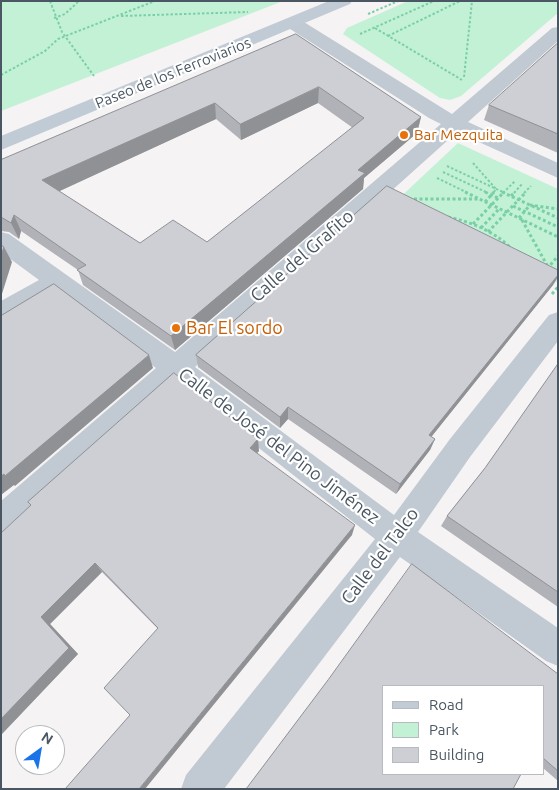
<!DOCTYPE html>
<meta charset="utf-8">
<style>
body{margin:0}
#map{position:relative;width:559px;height:790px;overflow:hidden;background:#f5f3f3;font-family:Ubuntu,sans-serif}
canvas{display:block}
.frame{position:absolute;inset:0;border:2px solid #4a5661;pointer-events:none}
.legend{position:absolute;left:382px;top:685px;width:162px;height:90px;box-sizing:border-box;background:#fff;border:1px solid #b7bbc0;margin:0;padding:6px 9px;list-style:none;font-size:15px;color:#4a5661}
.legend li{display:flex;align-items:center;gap:10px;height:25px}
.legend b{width:25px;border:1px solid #b7bbc0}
.north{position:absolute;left:15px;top:725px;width:50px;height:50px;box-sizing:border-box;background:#fff;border:1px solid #b7bbc0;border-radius:50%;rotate:32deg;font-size:14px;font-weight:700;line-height:20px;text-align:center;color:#4a5661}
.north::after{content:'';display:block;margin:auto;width:18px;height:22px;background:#1a73e8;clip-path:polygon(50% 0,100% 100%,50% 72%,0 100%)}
</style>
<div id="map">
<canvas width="559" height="790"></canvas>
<div class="frame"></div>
<ul class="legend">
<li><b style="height:6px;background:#c1cbd6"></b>Road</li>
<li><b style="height:14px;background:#c3f1d5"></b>Park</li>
<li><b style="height:14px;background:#cdcfd5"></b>Building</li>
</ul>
<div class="north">N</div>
</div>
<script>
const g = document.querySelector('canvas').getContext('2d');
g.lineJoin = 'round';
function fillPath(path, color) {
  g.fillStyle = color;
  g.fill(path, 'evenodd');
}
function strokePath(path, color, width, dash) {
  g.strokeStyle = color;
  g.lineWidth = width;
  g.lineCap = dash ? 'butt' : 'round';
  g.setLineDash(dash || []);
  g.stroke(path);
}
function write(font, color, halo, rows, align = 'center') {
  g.font = font + ' Ubuntu,sans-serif';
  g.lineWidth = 4.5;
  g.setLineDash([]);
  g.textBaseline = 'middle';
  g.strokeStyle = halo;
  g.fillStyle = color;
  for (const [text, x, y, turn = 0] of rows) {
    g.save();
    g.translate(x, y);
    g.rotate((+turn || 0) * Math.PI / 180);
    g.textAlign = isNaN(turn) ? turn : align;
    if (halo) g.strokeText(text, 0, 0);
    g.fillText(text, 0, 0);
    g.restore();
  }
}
const green = new Path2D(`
 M1 1H283L1 111Z
 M408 1H558V13L461 96 450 100 440 98 343 34 347 28Z
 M458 143 558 189V280L553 285 393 204Z`);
const pathFar1 = new Path2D(`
 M50 1 62 32 94 76
 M368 14 398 1
 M121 16 248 12
 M54 18 65 14 79 1
 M375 28 462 80
 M360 34 434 1
 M388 36 460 1
 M1 75 45 51 58 39 155 1
 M464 77 472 1
 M473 163 496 189 493 193
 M447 166 505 193
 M443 172 488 193
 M437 178 468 193
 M503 193 515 181
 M514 193 522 184
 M524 193 531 186`);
const path = new Path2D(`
 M465 192 558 237
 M485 192 498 198
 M502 192 558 218
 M511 196 515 192
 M414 199H478
 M485 202 494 192
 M513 206 558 227
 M448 217C472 222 493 231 511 248
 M519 218 530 205 558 209
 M522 220 548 267
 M473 224 504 192
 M481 228 499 209
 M488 232 526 192
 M547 269 558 256
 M552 294 558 287`);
const street = new Path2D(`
 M293 18 299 19 452 114 552 28 558 27V41L468 122 558 163V178L457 132 195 367 394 515 450 439 549 315 558 312V341L470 457 418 532 558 628V666L546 661 400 557 224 789H181L186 775 375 539 177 384 12 532 1 536V501L156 368 56 293 10 320 1 323V301L39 280 1 252V232L9 234 175 352 441 124 429 118 287 27 284 23 287 19Z`);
const secondary = new Path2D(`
 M329 1H352L350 4 1 150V136Z`);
const wall = new Path2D(`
 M296 34 421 117 417 133 364 178 363 189 175 350 83 285 78 270 21 231 19 239 9 232 1 231V160ZM318 103 353 128 207 242 140 243 59 191 216 119 241 140Z
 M558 43V153L484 120 489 105Z
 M553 285 431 437 435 439 430 450 396 494 288 419 280 428 198 367 196 355Z
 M558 364V607L441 526 447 516 485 468Z
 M259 451 257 453 352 535 130 715 158 629 102 572 50 624 78 654 1 735V533Z
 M558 674V781L543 768V686Z`);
const shadedWall = new Path2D(`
 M319 87 318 103 241 140 240 124Z
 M215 103 216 119 49 196 42 180Z
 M421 117 417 133 364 178 363 189 175 350 171 336 358 170Z
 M14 215 21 231 19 239 11 223Z
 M4 247 12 262 1 297V255Z
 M558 275V277L553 285 424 446 429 435Z
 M149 355 153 368 15 486 14 485 1 495V476Z
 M288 407V419L280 428V417Z
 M258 439 259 451 251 459 250 448Z
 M435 439 430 450 396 494 400 484Z
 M355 525 352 535 145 789H139Z
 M95 563 102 572 50 624 78 654 1 735V719L41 617Z`);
const building = new Path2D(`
 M296 34 421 117 358 170 365 173 171 336 77 270 86 265 14 215 11 223 1 217V160ZM319 87 364 118 207 242 173 220 140 243 42 180 215 103 240 124Z
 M558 43V134L489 105Z
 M387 186 558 270V275L429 435 435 439 400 484 288 407 280 417 196 355Z
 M1 245 4 247 1 255Z
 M54 284 149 355 5 476 4 474 1 476V316Z
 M558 364V592L447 516 485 468Z
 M174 373 258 439 250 448 355 525 139 789H65L130 715 104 688 158 628 95 563 41 617 69 648 1 719V533L31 505 28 502Z
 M412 564 558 674V771L543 758V686H383V774H521L513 789H246L328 680Z`);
const markers = [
 [404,135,5,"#e8710a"],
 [176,328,5,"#e8710a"]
];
const farStreetnames = [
 ["Paseo de los Ferroviarios",173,73,-22]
];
const farFoodnames = [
 ["Bar Mezquita",414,135]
];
const streetNames = [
 ["Calle del Grafito",302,256,-41],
 ["Calle de José del Pino Jiménez",279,446,37],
 ["Calle del Talco",380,556,-53]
];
const foodNames = [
 ["Bar El sordo",186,328]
];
fillPath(green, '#c3f1d5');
strokePath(pathFar1, '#7ad0a6', 2, [2.5, 2]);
strokePath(path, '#7ad0a6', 3, [3, 2.5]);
fillPath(street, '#c1cad2');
fillPath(secondary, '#c1cbd6');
fillPath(wall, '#b0b2b7');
fillPath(shadedWall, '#909195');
fillPath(building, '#cdcfd5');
strokePath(building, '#909195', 1);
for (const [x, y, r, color] of markers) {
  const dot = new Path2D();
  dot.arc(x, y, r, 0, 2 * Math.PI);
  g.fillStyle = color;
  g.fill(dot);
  strokePath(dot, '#fff', 2);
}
write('15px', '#4a5661', '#fff', farStreetnames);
write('15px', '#c56008', '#fff', farFoodnames, 'left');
write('18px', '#4a5661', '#fff', streetNames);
write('18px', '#c56008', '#fff', foodNames, 'left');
</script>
